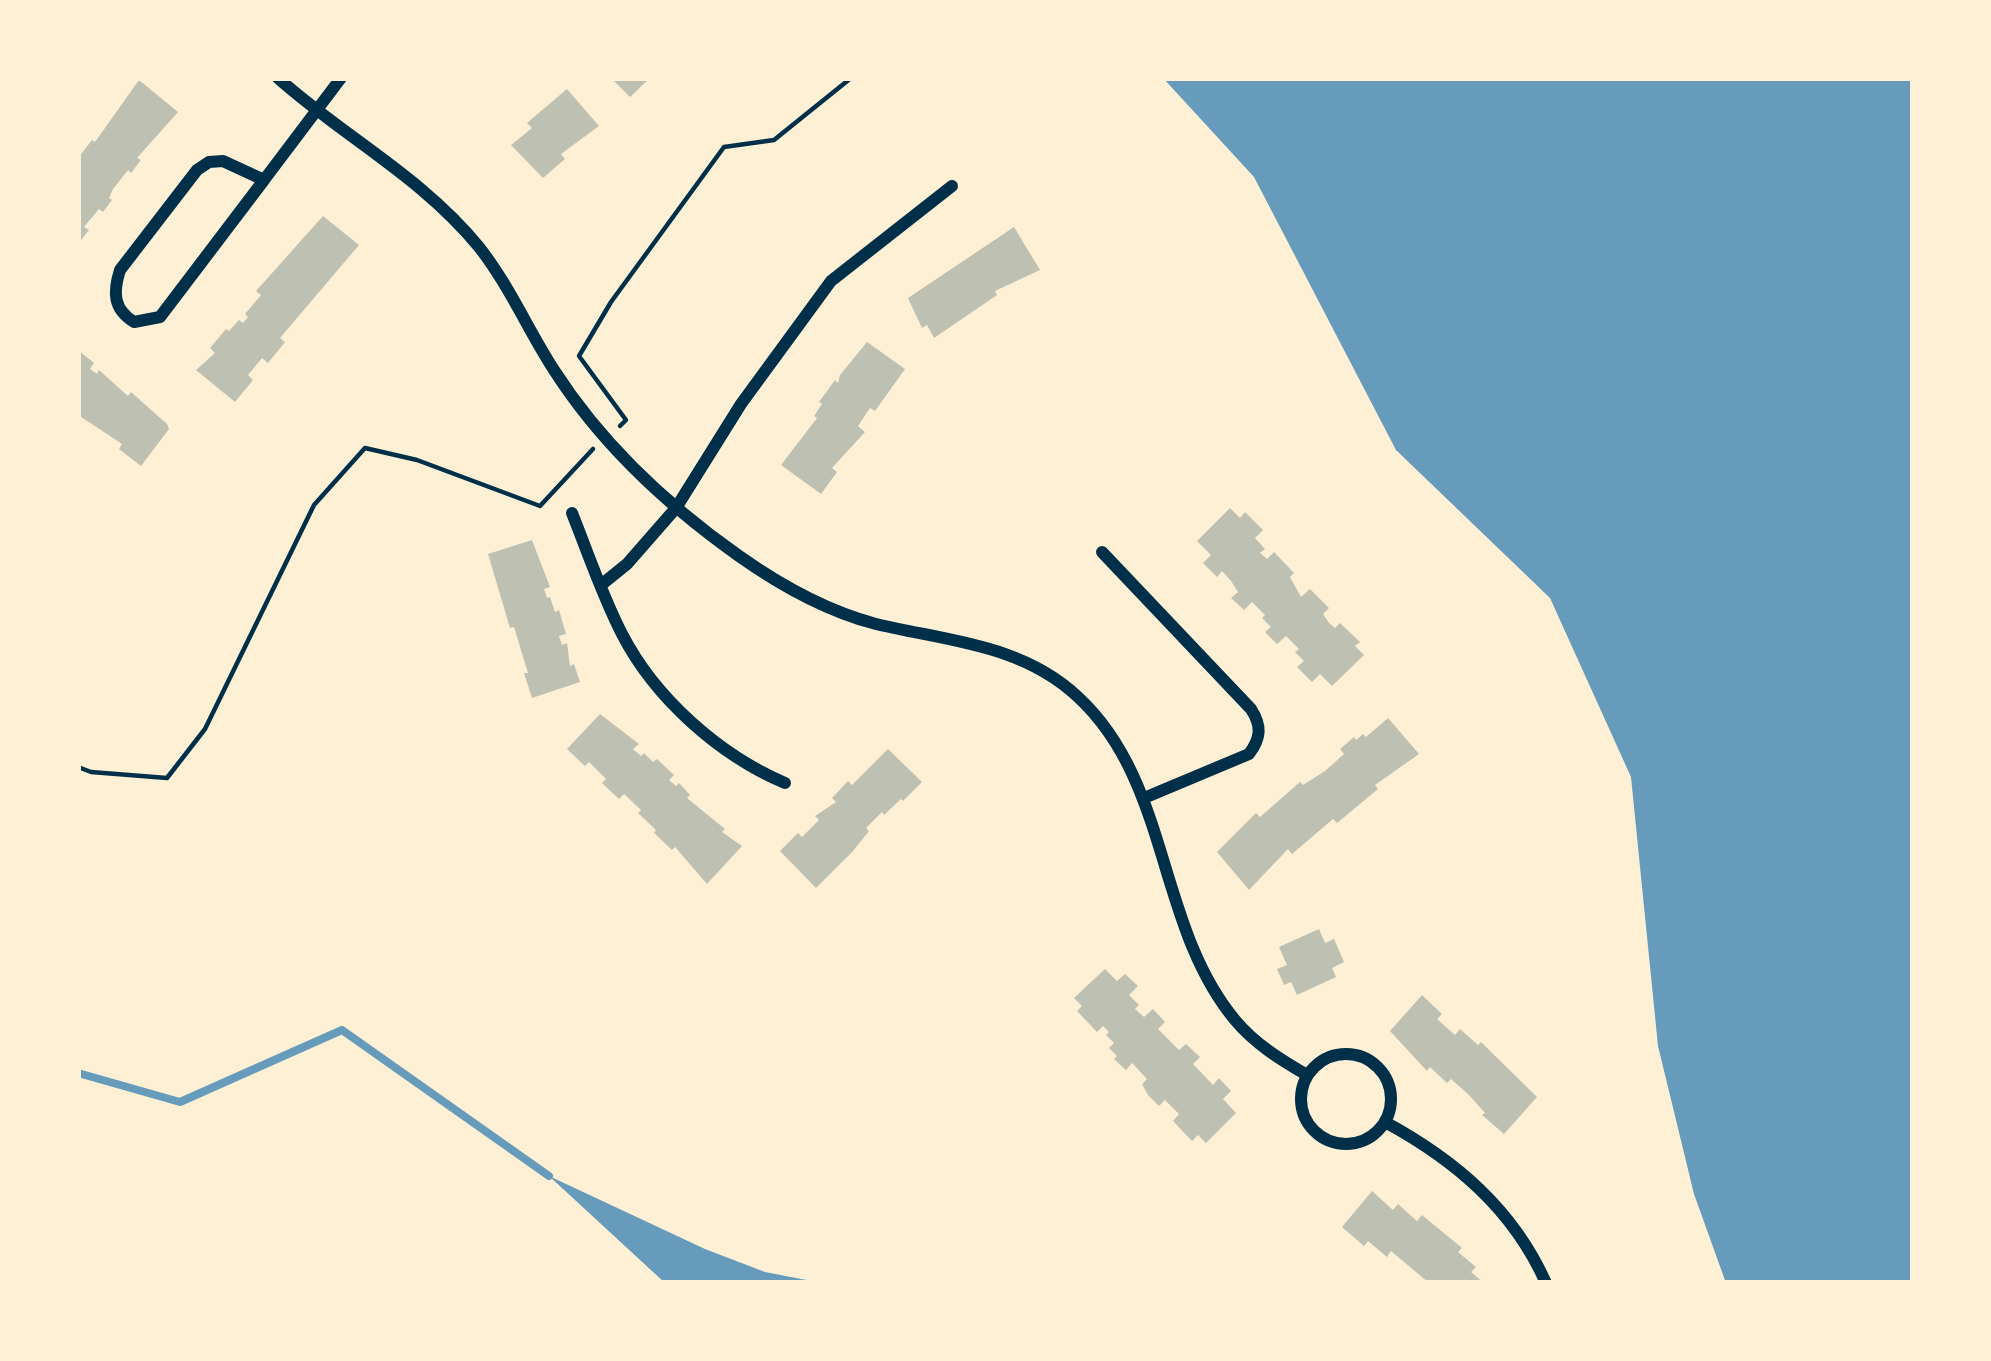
<!DOCTYPE html>
<style>
body{margin:0}
#map{position:relative;width:1991px;height:1361px;overflow:hidden;background:#fdf0d5;font-family:"Noto Sans",sans-serif}
canvas{display:block}
.frame{position:absolute;inset:0;border:81px solid #fdf0d5;pointer-events:none}
</style>
<div id="map">
<canvas width="1991" height="1361"></canvas>
<div class="frame"></div>
</div>
<script>
const g = document.querySelector('canvas').getContext('2d');
g.lineJoin = 'round';
function fillPath(path, color) {
  g.fillStyle = color;
  g.fill(path, 'evenodd');
}
function strokePath(path, color, width, dash) {
  g.strokeStyle = color;
  g.lineWidth = width;
  g.lineCap = dash ? 'butt' : 'round';
  g.setLineDash(dash || []);
  g.stroke(path);
}
const water = new Path2D(`
 M1163 78H1913V1283H1726L1694 1194 1658 1046 1631 777 1550 598 1396 450 1254 177Z
 M549 1176 705 1249 765 1272 822 1283H665Z`);
const stream = new Path2D(`
 M78 1073 180 1102 342 1030 549 1176`);
const building = new Path2D(`
 M611 78H650L630 97Z
 M139 80 178 112 137 158 141 160 131 173 128 170 113 189 109 198 112 200 103 212 99 209 84 227 89 230 78 244V158L92 140 95 142Z
 M567 89 599 126 561 154 565 159 543 178 511 145 532 128 527 123Z
 M323 216 359 245 280 338 285 342 268 363 262 358 248 375 253 380 235 402 196 370 215 353 210 348 226 329 229 331 239 320 243 323 248 317 245 314 261 295 256 291Z
 M1014 227 1040 270 995 291 997 295 934 338 927 325 922 328 908 298Z
 M867 342 905 369 875 411 870 408 858 426 865 432 832 468 837 472 821 494 781 465 817 418 814 416 822 404 819 402 835 380 838 383 840 375Z
 M78 350 94 363 90 369 97 374 99 370 128 396 131 392 167 424 169 429 141 466 119 449 122 444 78 415Z
 M1230 508 1240 518 1245 512 1263 530 1255 538 1265 549 1260 553 1267 559 1274 552 1294 573 1290 577 1301 597 1310 589 1329 608 1323 614 1329 623 1335 628 1340 623 1360 642 1355 646 1364 655 1332 686 1320 674 1312 682 1297 667 1304 661 1295 652 1299 649 1286 636 1277 644 1265 632 1271 627 1262 618 1265 615 1252 602 1244 610 1231 598 1238 592 1231 581 1222 571 1217 577 1203 563 1211 555 1197 541Z
 M532 540 550 587 544 589 547 598 550 597 555 612 559 610 566 634 559 636 562 645 567 643 570 666 574 664 580 682 532 698 524 673H528L514 627 510 628 488 554Z
 M600 714 639 744 633 749 641 756 644 753 653 762 657 759 674 775 669 780 676 786 679 783 690 795 687 798 725 829 722 832 742 846 707 884 675 847 672 850 654 833 656 830 638 813 641 810 624 794 619 799 602 783 606 779 589 762 585 766 567 749Z
 M1388 718 1419 754 1375 785 1378 789 1337 823 1333 819 1292 854 1288 849 1249 890 1217 852 1256 813 1260 817 1300 782 1303 785 1325 771 1344 754 1340 749 1354 737 1356 740 1363 734 1366 737Z
 M888 749 922 782 903 801 901 799 884 815 882 812 866 828 869 831 853 851 816 888 780 851 798 833 802 837 819 820 815 816 836 802 832 798 848 781 852 785Z
 M1319 929 1325 943 1334 939 1344 962 1332 968 1336 977 1297 995 1291 982 1284 985 1277 969 1287 965 1279 947Z
 M1105 969 1117 981 1125 974 1138 986 1129 995 1139 1005 1135 1009 1144 1017 1153 1009 1165 1022 1158 1029 1179 1050 1186 1044 1200 1057 1193 1064 1213 1085 1219 1078 1231 1091 1223 1099 1236 1113 1206 1143 1198 1135 1192 1141 1173 1121 1179 1114 1165 1100 1159 1106 1148 1095 1142 1084 1147 1079 1132 1063 1126 1070 1114 1059 1117 1056 1109 1048 1114 1043 1106 1035 1109 1032 1103 1026 1097 1032 1077 1011 1082 1006 1074 998Z
 M1422 995 1442 1014 1437 1019 1455 1035 1460 1029 1478 1045 1481 1042 1537 1097 1504 1134 1482 1115 1485 1113 1468 1094 1451 1079 1447 1083 1430 1067 1427 1071 1390 1031Z
 M1372 1191 1393 1210 1398 1204 1417 1221 1422 1215 1462 1248 1458 1252 1476 1267 1471 1272 1484 1283H1429L1391 1251 1387 1257 1368 1241 1364 1246 1342 1227Z`);
const path = new Path2D(`
 M620 426 626 420 579 356 611 302 724 147 774 140 851 78
 M78 767 91 772 167 778 205 729 314 505 365 448 417 460 540 506 593 449`);
const minor = new Path2D(`
 M278 78C344 137 422 177 479 247 509 285 528 330 554 370 602 445 667 505 739 556 780 585 826 611 876 624 947 641 1022 644 1078 697 1171 783 1156 925 1235 1020 1255 1044 1281 1060 1307 1075
 M223 161 264 180 160 317 134 322C113 309 113 292 120 270L197 170 209 162Z
 M264 180 341 78
 M572 513C588 553 602 595 622 634 655 698 719 755 785 783
 M1102 552 1251 709C1262 726 1261 738 1249 754L1144 798
 M601 585 627 564 676 508 741 404 831 281 952 186
 M1301 1099a45 45 0 1 1 90 0a45 45 0 1 1-90 0Z
 M1385 1122C1455 1160 1513 1209 1546 1283`);
fillPath(water, '#669bbc');
strokePath(stream, '#669bbc', 8);
fillPath(building, '#bec0b2');
strokePath(path, '#003049', 4.5);
strokePath(minor, '#003049', 12);
</script>
